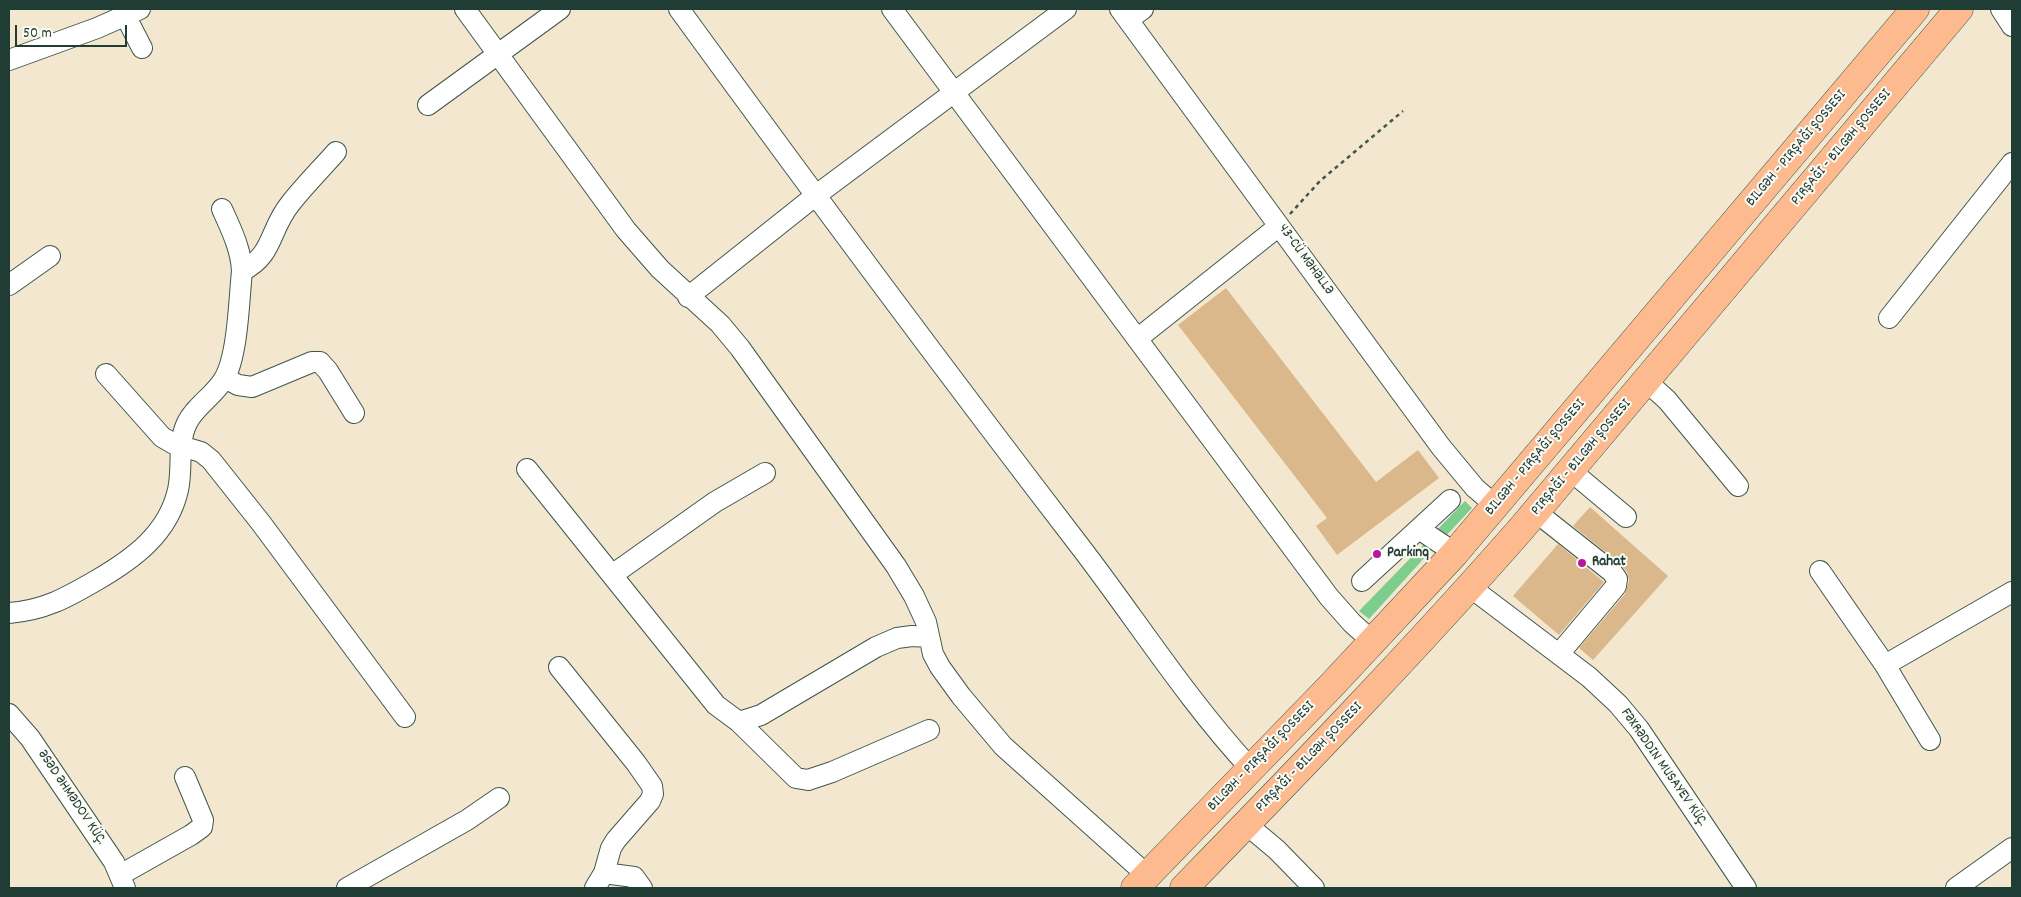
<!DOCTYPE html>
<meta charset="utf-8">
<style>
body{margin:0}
#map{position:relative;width:2021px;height:897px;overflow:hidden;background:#f3e8cf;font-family:Dekko,sans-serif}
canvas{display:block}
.frame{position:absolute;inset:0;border:10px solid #1f3d34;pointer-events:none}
.scale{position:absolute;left:15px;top:25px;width:112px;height:22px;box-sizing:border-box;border:2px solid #1f3d34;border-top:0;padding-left:6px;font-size:15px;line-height:18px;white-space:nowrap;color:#1f3d34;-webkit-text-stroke:4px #fdfcf7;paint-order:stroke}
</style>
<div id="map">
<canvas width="2021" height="897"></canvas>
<div class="frame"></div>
<div class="scale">50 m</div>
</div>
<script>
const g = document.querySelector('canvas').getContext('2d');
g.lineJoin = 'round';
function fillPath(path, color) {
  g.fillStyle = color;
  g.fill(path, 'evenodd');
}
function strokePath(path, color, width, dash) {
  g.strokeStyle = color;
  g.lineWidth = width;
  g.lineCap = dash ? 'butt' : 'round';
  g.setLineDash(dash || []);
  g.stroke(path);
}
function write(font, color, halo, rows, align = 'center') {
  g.font = font + ' Dekko,sans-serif';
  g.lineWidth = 4;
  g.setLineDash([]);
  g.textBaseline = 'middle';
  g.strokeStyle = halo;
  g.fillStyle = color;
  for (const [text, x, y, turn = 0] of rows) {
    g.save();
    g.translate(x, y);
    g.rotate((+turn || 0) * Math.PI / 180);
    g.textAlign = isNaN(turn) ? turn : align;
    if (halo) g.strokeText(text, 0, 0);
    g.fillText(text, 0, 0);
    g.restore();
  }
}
const green = new Path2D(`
 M1465 501 1472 508 1443 539 1434 533Z
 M1428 540 1436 545 1369 619 1359 611Z`);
const building = new Path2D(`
 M1226 288 1376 482 1418 450 1439 478 1337 555 1316 526 1327 518 1178 325Z
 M1590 507 1668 576 1593 660 1579 648 1625 594 1629 581 1627 572 1619 563 1573 526Z
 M1558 544 1604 582 1559 635 1513 596Z`);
const path = new Path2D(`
 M1290 214 1320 181 1403 111`);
const minor = new Path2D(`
 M465 9 626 230 660 269 720 324 740 348 896 566 914 596 926 622 933 654 940 667 961 696 1003 746 1147 875
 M679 9C810 189 943 368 1079 545 1136 619 1187 700 1251 769
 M892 9 1329 597 1352 623 1372 641
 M1120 9 1441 447 1475 488 1496 506
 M2001 9 2012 26
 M125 15 142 48
 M1128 20 1143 9
 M9 60 97 28 140 9
 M428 105 560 9
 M242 271C274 255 269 230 290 204 304 186 321 169 336 152
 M9 285 50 256
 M688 297 815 196 1066 9
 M1889 318 2012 163
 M1137 339 1279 226
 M106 374 162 437 174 444 201 452 211 460 261 523 405 717
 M225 378 238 385 252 387 312 362H320L328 371 354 413
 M1646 381 1667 400 1738 486
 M527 469 716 705 739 722 761 715 876 647 897 638 912 636 929 637
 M1571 471 1626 517
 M1536 512 1612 572 1617 579 1616 586 1559 654
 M1419 529 1455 553
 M1820 571 1885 665 2012 592
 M612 575 715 502 765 473
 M1362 581 1450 500
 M1470 587 1589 677 1618 704 1639 729 1746 888
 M9 613C45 610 66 598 97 580 133 559 168 534 178 490 183 468 177 443 187 423 195 406 214 396 224 379 238 356 239 299 242 271 241 249 231 229 222 209
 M1885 665 1930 740
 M559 667 636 763 652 786 653 794 650 801 616 840 611 848 604 873 595 888
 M9 714 30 738 114 862 125 888
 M739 722 796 778 808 780 832 772 929 730
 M1246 824 1277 850 1314 888
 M604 873 634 877 642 888
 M120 875 191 835 202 827 203 820 185 777
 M347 888 467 820 499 798
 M1956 888 2012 848`);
const highway = new Path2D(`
 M1135 888 1330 687 1455 553 1915 9
 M1184 888C1298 771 1413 652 1521 529L1959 9`);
const markers = [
 [1377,554,5,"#b5179e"],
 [1582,563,5,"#b5179e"]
];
const streetNames = [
 ["PIRŞAĞI - BILGƏH ŞOSSESI",1842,148,-50],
 ["BILGƏH - PIRŞAĞI ŞOSSESI",1797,149,-50],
 ["43-CÜ MƏHƏLLƏ",1305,260,54],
 ["BILGƏH - PIRŞAĞI ŞOSSESI",1536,458,-50],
 ["PIRŞAĞI - BILGƏH ŞOSSESI",1582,458,-50],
 ["BILGƏH - PIRŞAĞI ŞOSSESI",1262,757,-46],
 ["PIRŞAĞI - BILGƏH ŞOSSESI",1310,758,-46],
 ["FƏXRƏDDIN MUSAYEV KÜÇ.",1663,768,55],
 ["ƏSƏD ƏHMƏDOV KÜÇ.",71,798,56]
];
const poiNames = [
 ["Parkinq",1387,554],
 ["Rahat",1592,563]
];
fillPath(green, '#7ccd8e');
fillPath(building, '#dab88b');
strokePath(minor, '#3f574b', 22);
strokePath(highway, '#3f574b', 29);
strokePath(path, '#3f574b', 2.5, [4, 4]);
strokePath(minor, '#fff', 20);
strokePath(highway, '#fcba8e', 28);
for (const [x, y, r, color] of markers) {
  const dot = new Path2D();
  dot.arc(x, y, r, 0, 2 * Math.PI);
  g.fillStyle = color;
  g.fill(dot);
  strokePath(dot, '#fdfcf7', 2);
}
write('15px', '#1f3d34', '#fdfcf7', streetNames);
write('bold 15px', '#1f3d34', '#fdfcf7', poiNames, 'left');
</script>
